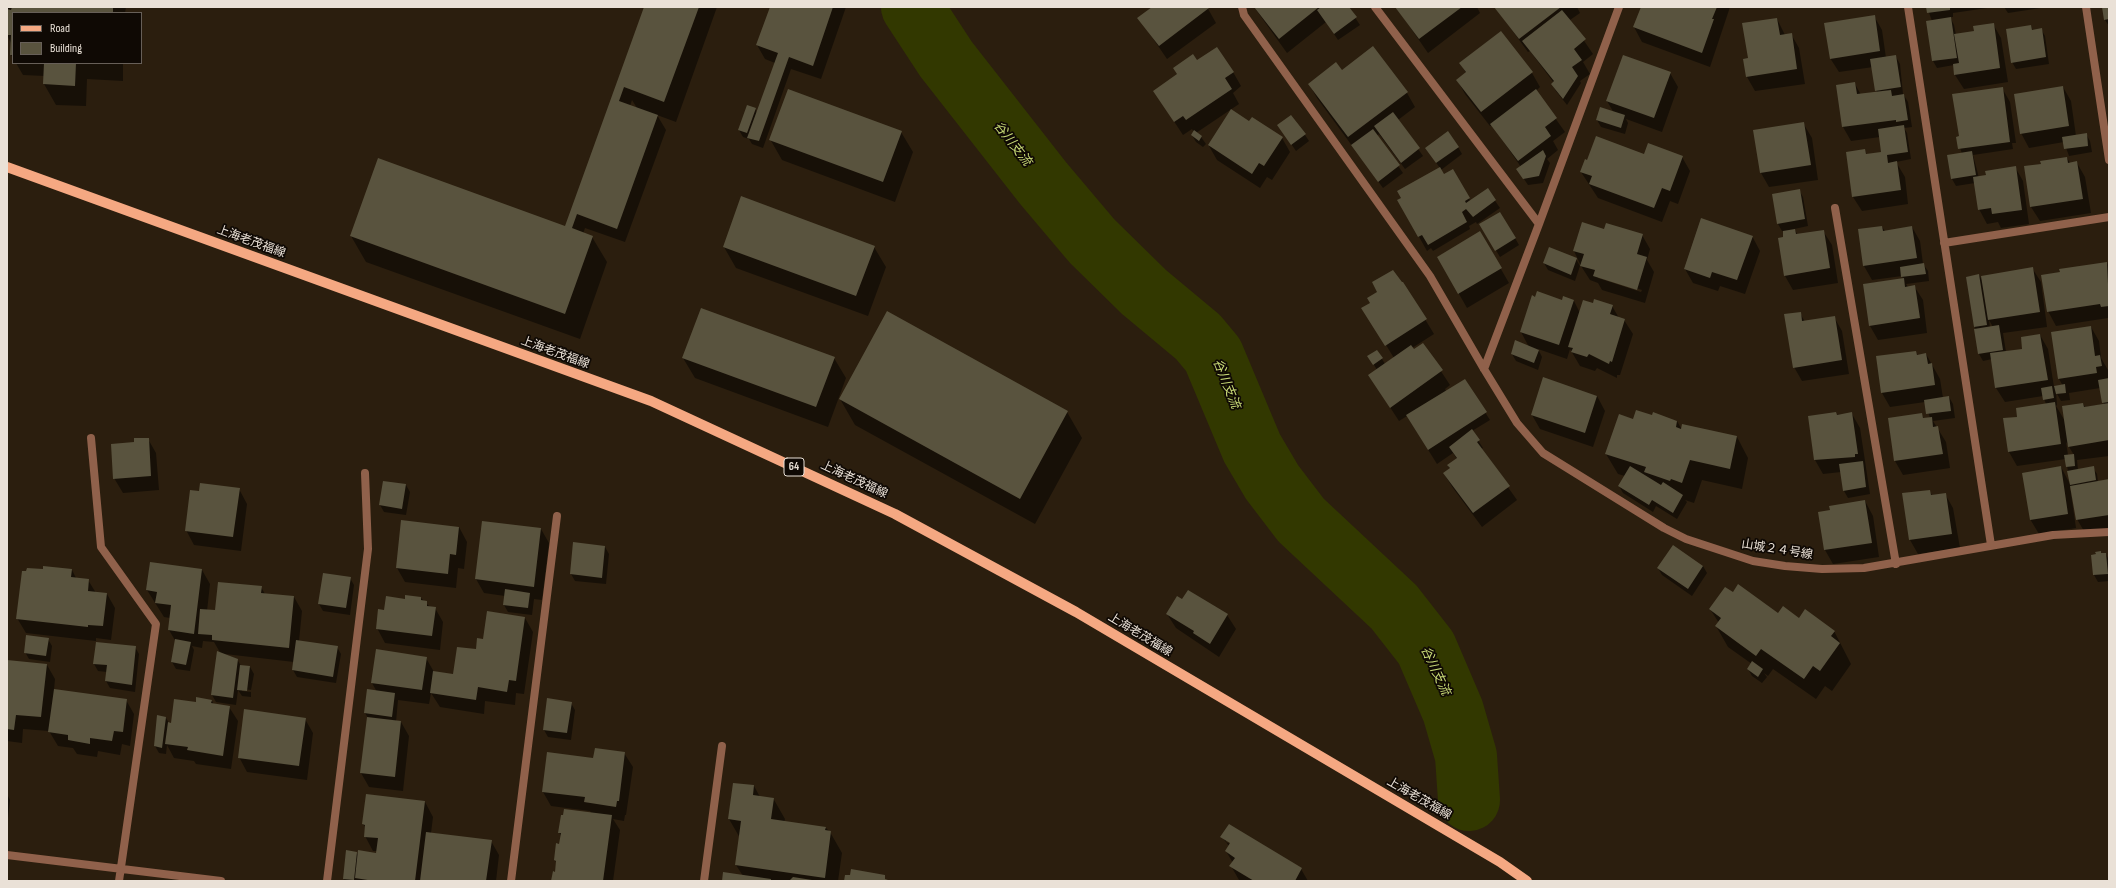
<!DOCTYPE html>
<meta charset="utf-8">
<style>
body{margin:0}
#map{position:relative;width:2116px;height:888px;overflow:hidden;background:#2b1e0e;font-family:"Sofia Sans Condensed",sans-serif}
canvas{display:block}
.frame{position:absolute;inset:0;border:8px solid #eae1d7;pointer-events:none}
.legend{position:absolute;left:12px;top:12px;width:130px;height:52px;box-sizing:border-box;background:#0f0904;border:1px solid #675f58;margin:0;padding:5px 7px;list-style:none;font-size:12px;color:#eae1d7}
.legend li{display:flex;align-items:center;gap:8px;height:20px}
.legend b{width:20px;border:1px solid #675f58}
</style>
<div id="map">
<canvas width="2116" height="888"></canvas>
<div class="frame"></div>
<ul class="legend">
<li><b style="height:5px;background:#f5a882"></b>Road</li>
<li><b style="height:11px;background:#59533e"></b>Building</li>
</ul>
</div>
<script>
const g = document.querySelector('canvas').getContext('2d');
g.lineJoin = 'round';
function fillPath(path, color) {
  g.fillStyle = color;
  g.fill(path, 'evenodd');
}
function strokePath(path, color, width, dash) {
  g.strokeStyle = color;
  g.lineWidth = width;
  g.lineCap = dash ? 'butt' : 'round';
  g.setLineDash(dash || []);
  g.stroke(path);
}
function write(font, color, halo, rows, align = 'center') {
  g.font = font + ' "Sofia Sans Condensed","Noto Sans JP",sans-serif';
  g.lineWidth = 3.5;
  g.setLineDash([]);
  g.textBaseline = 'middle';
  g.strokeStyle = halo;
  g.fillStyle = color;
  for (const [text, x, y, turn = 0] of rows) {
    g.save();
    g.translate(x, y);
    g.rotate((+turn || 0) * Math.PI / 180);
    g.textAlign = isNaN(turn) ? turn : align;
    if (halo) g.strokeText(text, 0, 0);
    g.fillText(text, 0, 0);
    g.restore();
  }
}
const shadow = new Path2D(`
 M7 7H126L125 13H13V58L11 55V43L7 35Z
 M645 7H717L676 122 657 115 666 130 625 242 585 228 583 234 592 237 607 262 580 339 366 262 351 236 567 228ZM632 100 637 108 630 106Z
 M771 7H846L821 79 791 69 763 148 752 144 749 139 743 137 739 130 755 109 757 113 775 63 765 59 757 45Z
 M1154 7H1207L1216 23 1167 59 1139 18Z
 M1254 7H1348L1360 25 1338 40 1326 22 1287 53Z
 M1396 7H1477L1480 13 1428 53Z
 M1495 7H1577L1580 13 1570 20 1593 54 1583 62 1590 74 1580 81 1581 83 1567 105 1556 91 1552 84 1554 83 1530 51 1528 52Z
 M1642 7H1730L1710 67 1642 42 1634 27Z
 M1927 7H1994L1953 13V17H1950L1954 25 1956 35 1975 32 1993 24 2001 38 2008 82 1964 89 1955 75 1954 65 1937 68 1933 61 1927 21H1932Z
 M2004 7H2047L2008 13Z
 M2103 7H2109V26L2105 20Z
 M1874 16 1882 30 1886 58 1896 57 1900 64 1903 94 1908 102 1912 127 1904 128 1907 133 1911 159 1896 162 1905 177 1908 204 1862 211 1853 197 1865 151 1867 155 1882 153 1880 137 1851 141 1843 127 1837 86 1855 84 1861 95 1877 93 1873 67 1839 72 1830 58Z
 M1777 19 1785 35 1791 34 1799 48 1805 84 1755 91 1747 77 1744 59H1749Z
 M2031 26 2033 31 2041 29 2045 36 2049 64 2016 69 2012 62Z
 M1501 32 1532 73 1540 87 1536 91 1565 132 1553 141 1558 150 1547 159 1550 163 1543 183 1528 185 1522 176 1521 167 1492 125 1490 126 1465 94 1457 80 1466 73 1461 64Z
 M1197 61 1233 72 1241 86 1233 93 1239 104 1196 133 1201 137 1206 144 1203 147 1196 142 1192 135 1194 132 1192 129 1183 135 1154 91Z
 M16 63H123V81L87 79 86 106 56 105 44 84 45 76 23 75Z
 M1342 71 1407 93 1415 107 1398 120 1423 156 1405 169 1379 134 1377 136 1403 173 1383 188 1317 98 1309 84Z
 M1670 73 1678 87 1662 132 1626 119 1628 123 1625 134 1601 127 1597 120 1614 113 1607 101Z
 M2063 87 2071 101 2076 136 2086 134 2090 141 2092 152 2069 156 2064 142 2029 148 2021 133Z
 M2002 88 2010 102 2016 143H2012L2013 149 1973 155 1979 178 2015 167 2023 181 2029 224 2001 228 1998 222 1987 224 1979 209 1975 183 1956 186 1952 179 1962 154 1957 138 1960 137Z
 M1250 123 1282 138 1290 152 1272 180 1267 177 1260 188 1217 160 1209 146Z
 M1803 123 1812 138 1818 180 1769 187 1761 173 1754 131Z
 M901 132 913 152 895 202 782 160 770 139Z
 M1283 132 1305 135 1309 141 1296 151Z
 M1458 147 1462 154 1441 170 1444 175 1452 170 1471 202 1487 189 1500 208 1477 224 1476 222 1469 226 1470 229 1433 251 1431 248 1427 251 1399 201 1440 168 1426 149Z
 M1645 155 1682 157 1690 171 1678 204 1670 201 1662 222 1598 198 1581 172Z
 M2067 158 2070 163H2077L2085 177 2091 213 2040 221 2031 207 2042 165Z
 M1799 190 1803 197 1808 226 1794 229 1798 235 1823 231 1832 245 1838 283 1793 290 1785 276 1784 231H1782L1778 224 1773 195Z
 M1481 225 1515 238 1519 245 1500 257Z
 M1882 227 1885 231 1912 227 1920 241 1923 264 1928 271 1929 281 1906 284 1908 287 1914 286 1923 300 1927 333 1878 340 1870 326 1864 284 1903 279 1902 276 1872 280 1864 266Z
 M1605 230 1642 235 1650 249 1647 260 1654 272 1645 303 1602 290 1598 283 1590 280 1581 266 1574 251ZM1598 276 1642 290 1641 292 1598 278Z
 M1480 233 1509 283 1467 308 1438 257Z
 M1752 236 1760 251 1745 294 1720 286 1718 291 1693 283 1685 269Z
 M724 247H874L886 267 868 316 736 268Z
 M1576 259 1580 266 1575 281 1548 270 1544 263Z
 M2107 263 2109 267 2108 318 2056 326 2048 311 2061 273Z
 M2032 268 2041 282 2047 327 2003 333 2006 352 2023 350 2040 335 2048 349 2054 387 2063 386 2059 379 2091 327 2099 341 2101 358 2108 370 2109 456 2077 460 2078 470 2093 468 2097 474 2098 482 2109 480V530L2085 533 2077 519 2072 487H2070L2076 528 2039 534 2030 519 2061 467 2070 484 2066 459 2017 466 2009 452 2018 417 2046 404 2043 396 2005 402 1996 388 1992 359 1983 361 1979 354 1975 327 1979 275 1983 282ZM1989 320 1993 327 1990 328ZM2100 388 2104 404 2085 407 2083 404 2065 421 2056 406 2057 405 2056 392 2061 401 2070 400 2069 393ZM2066 442 2074 455H2068Z
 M1403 283 1434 334 1412 348 1414 351 1423 344 1450 385 1445 389 1451 400 1465 381 1490 420 1472 431 1483 448 1481 449 1517 500 1482 527 1453 488 1444 474 1450 469 1448 466 1457 459 1453 453 1437 464 1407 416 1399 421 1369 375 1377 370 1373 363 1377 351 1385 364 1394 358 1372 322Z
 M1564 298 1574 301 1580 313 1593 304 1612 306 1619 318 1624 320 1633 334 1620 375H1617V378L1597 368 1595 371 1580 366 1570 349 1567 359 1538 349 1542 357 1538 370 1516 361 1512 354 1529 347 1521 332 1563 301Z
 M1800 313 1805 322 1834 317 1842 331 1849 374 1802 381 1794 367Z
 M1915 352 1918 355 1926 354 1940 379 1943 398 1949 397 1953 404 1955 418 1933 421 1946 442 1950 468 1903 475 1895 461 1889 419 1922 415 1924 419 1930 418 1925 402 1890 407 1882 393 1877 357Z
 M683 358H834L846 378 828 427 695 378Z
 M1597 396 1605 411 1593 447 1540 429 1532 415Z
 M840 399 1067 412 1082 438 1035 524 855 425Z
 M1852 414 1860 428 1870 494 1848 498 1844 491 1841 472 1823 474 1815 460 1809 416Z
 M1653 416 1677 421 1682 430 1737 437 1748 458 1742 489 1702 480 1694 503 1685 500 1687 502 1677 519 1656 506 1653 512 1623 493 1619 486 1625 476 1618 474 1606 454 1634 420Z
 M148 439 156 453 159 490 123 493 114 478 135 443Z
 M406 485 410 492 406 515 384 512 380 505Z
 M239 489 247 504 241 551 194 545 186 530 200 492Z
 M1929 491 1932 495 1945 494 1953 508 1960 548 1918 554 1910 540 1903 494Z
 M1865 501 1873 516 1879 557 1833 564 1825 550Z
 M459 527 467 542 464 569 458 568 456 588 405 582 397 568Z
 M541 529 549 543 542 600 534 599 532 615 508 612 504 605 505 596 484 593 476 579Z
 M605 547 609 554 606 584 575 581 571 574Z
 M2106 554 2109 560V581L2098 582 2094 575 2092 556Z
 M150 563 202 570 210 584 207 611H216L261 587 265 594 294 597 302 611 299 641 337 647 341 654 336 683 297 677 293 670 294 662 225 654 237 659 241 666 250 667 254 674 251 690 242 689V691L251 692V697L242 696 238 690 236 705 216 702 212 695 221 654 214 642 203 641 202 648 192 646 194 650 190 671 176 669 172 662 176 642 169 630 170 618 164 617 147 590Z
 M1703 566 1707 573 1692 596 1662 575 1658 568Z
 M72 570 76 578 88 580 96 593 107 594 115 608 111 640 96 638V641L26 633 17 618Z
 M350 578 354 585 350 615 323 611 319 604Z
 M1189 591 1227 615 1236 629 1219 657 1176 628 1167 614 1183 601Z
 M1733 594 1779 614 1834 631 1851 664 1832 691 1825 686 1816 699 1773 669 1768 676 1764 673 1767 677 1762 683 1752 676 1748 669 1752 664 1728 647 1716 626 1719 623 1710 609Z
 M421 598 430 607 435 608 443 622 440 650 385 643 377 628 385 611 406 600Z
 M525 618 533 632 524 694 516 693 515 705 485 701 484 714 440 707 431 693 429 704 398 700 396 722H401L409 736 403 791 369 787 361 773 368 718 365 713 377 692 372 683 426 658 434 672 454 675 484 641Z
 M48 639 52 646 50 662 29 659 25 652Z
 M135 647 139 654 135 692 110 688 106 681 107 672 98 671 94 664Z
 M8 661 47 665 55 679 54 690 126 700 134 714 130 746 122 744 120 755 98 751 97 757 77 754 73 748 58 746 49 731 23 729 22 743 7 741Z
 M212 701 214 705 229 707 238 721 231 769 196 764 194 761 174 758 167 745 166 754 159 753 155 746 166 718 169 723 172 724 197 703Z
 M571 703 575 710 571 740 548 737 544 730Z
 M305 719 313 733 307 780 247 772 239 757Z
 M624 753 633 767 626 815H625L624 821 613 819 620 830 613 881H552L556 873 557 864 555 860 560 845 561 836 559 832 591 813 590 811 551 806 543 792 594 759Z
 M754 786 760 797 773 798 785 819 784 822 826 828 830 832 842 853 838 881H723L743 876 736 865 740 838 729 819Z
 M7 794 10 800 7 827Z
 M425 802 433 817 431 833 491 841 499 855 496 881H345L344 879 357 853 359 856 377 854V851H373L365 836 366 828 363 824Z
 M1238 830 1301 869 1308 881 1239 880 1231 866 1233 863 1226 851 1229 846 1222 837ZM1226 839 1234 846 1226 842Z`);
const river = new Path2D(`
 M912 7 946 59 1043 183 1092 241 1144 292 1198 337 1213 355 1252 448 1272 482 1301 520 1394 607 1426 648 1453 711 1466 756 1469 800`);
const building = new Path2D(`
 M12 7H113V13H13V55H10L11 35H7V9L11 10Z
 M644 7H699L664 102 624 87 619 101 658 115 617 229 577 214 572 228 593 236 565 314 350 236 378 158 565 226Z
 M770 7H833L813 66 789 57 759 141 747 138 778 53 756 45Z
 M1152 7H1208L1209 8 1159 46 1137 18Z
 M1254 7H1319L1279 39Z
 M1321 7H1349L1357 17 1334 34 1317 10Z
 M1395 7H1462L1419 39Z
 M1494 7H1561L1519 39Z
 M1641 7H1717L1712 19H1714L1702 53 1633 27Z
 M1926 7H1950V10L1927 13Z
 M2102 7H2109V19L2104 20Z
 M1562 10 1586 39 1574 49 1582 60 1572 67 1578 76 1563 99 1551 84 1554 81 1522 41Z
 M1875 15 1880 51 1830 59 1824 23Z
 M1951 17 1957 58 1932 61 1926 21Z
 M1777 18 1780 35 1792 33 1797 69 1746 77 1743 59 1748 58 1742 23Z
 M1994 23 2000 68 1954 75 1953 64 1959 63 1954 34 1974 31 1973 26Z
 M2031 25 2032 30 2042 28 2046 57 2011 63 2006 29Z
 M1501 31 1533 72 1481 112 1456 80 1466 72 1459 63Z
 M1373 46 1408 92 1348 137 1308 84 1336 62 1342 70Z
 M1217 47 1234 72 1225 78 1232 89 1186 120 1183 116 1174 122 1153 91 1177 74 1173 68 1193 54 1197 60Z
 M1623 55 1671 72 1654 118 1606 101Z
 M1896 55 1901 87 1875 91 1870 59Z
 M44 63H76L75 86 43 84Z
 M1855 82 1857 94 1891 90 1892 96 1904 94 1908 120 1896 122V120L1842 127 1836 85Z
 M2063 86 2069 126 2020 134 2014 94Z
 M2003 87 2010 142 1958 149 1956 137 1959 136 1952 94Z
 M788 89 902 131 883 182 769 140Z
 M1536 89 1557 118 1545 127 1551 136 1518 161 1490 124Z
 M747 105 756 108 747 133 738 130Z
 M1600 107 1625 115 1621 128 1596 120Z
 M1231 109 1249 121 1252 117 1283 137 1264 166 1259 163 1252 174 1208 145Z
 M1393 112 1420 148 1401 163 1374 126Z
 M1291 115 1306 134 1291 145 1277 125Z
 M1804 122 1811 165 1760 173 1753 130Z
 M1904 125 1908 152 1887 155 1888 163 1897 161 1901 190 1852 197 1846 152 1865 149 1866 154 1881 152 1878 129Z
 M1373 129 1400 165 1378 182 1351 145Z
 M1194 130 1202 136 1199 141 1191 135Z
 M1448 131 1459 147 1436 163 1425 148Z
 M2087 133 2088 146 2064 149 2062 137Z
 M1596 136 1644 154 1648 143 1683 156 1670 191 1662 188 1654 208 1589 184 1592 176 1580 172 1585 159 1587 160Z
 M1543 150 1546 156 1539 176 1523 179 1516 169Z
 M1972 151 1976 175 1951 179 1947 155Z
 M2067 157 2068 163 2077 161 2083 199 2030 207 2024 166 2041 164 2040 161Z
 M2016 166 2022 210 1992 214 1991 208 1978 210 1973 177 1986 175 1985 171Z
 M1440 167 1444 174 1453 169 1470 198 1465 201 1466 203 1488 188 1496 200 1473 217 1466 209 1462 212 1467 222 1428 245 1422 235 1418 237 1397 200 1401 198 1397 191Z
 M1800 189 1805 219 1777 224 1772 194Z
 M741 196 875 246 856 296 723 247Z
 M1500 212 1516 238 1495 251 1479 224Z
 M1701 218 1753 236 1737 280 1712 272 1710 278 1684 269Z
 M1582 222 1604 229 1606 223 1643 234 1637 254 1647 257 1637 290 1593 276 1595 270 1580 266 1584 254 1573 251Z
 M1882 226 1883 231 1912 226 1917 258 1863 266 1858 229Z
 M1795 229 1796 234 1824 230 1830 268 1784 276 1778 238 1783 237V231Z
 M1480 231 1502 268 1458 294 1437 257Z
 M1549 247 1577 258 1571 275 1543 263Z
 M2107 262 2109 306 2101 307 2100 304 2047 312 2041 275 2060 272 2059 269Z
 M1924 263 1926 274 1901 277 1900 267Z
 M2033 267 2040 312 1988 320 1981 276Z
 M1393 270 1402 282H1403L1427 319 1385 346 1361 308 1370 303 1367 298 1377 292 1372 282Z
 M1979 274 1987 325 1974 327 1966 277Z
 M1904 278 1905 287 1915 285 1920 318 1869 326 1863 284Z
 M1537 291 1562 300 1563 296 1574 300 1559 345 1520 332 1532 295 1535 297Z
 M1594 299 1613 305 1610 314 1625 319 1612 362 1610 361 1609 364 1589 354 1587 357 1571 352 1573 348 1568 347 1583 300 1593 303Z
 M701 308 835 357 816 407 682 358Z
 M887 311 1068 411 1020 499 839 399Z
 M1801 312 1802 321 1835 316 1842 360 1793 368 1784 314Z
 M1999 325 2003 350 1978 354 1974 329Z
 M2091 326 2095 356 2100 355 2102 366 2096 367 2097 373 2058 379 2051 332Z
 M2040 334 2048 380 1995 388 1990 353 2022 349 2021 337Z
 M1515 340 1539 350 1534 363 1511 354Z
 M1423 343 1443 370 1390 408 1368 375 1411 345 1414 349Z
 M1377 350 1383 358 1373 365 1367 356Z
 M1916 351 1917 355 1926 353 1928 364 1932 363 1935 385 1881 393 1876 356Z
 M1543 377 1597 396 1585 433 1531 415Z
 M2109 378V402L2102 403 2098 380Z
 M1465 379 1487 412 1428 450 1406 415Z
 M2065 384 2066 393 2056 394 2054 386Z
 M2052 386 2054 398 2043 400 2041 388Z
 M1949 396 1951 411 1926 414 1924 400Z
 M2055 402 2061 444 2008 452 2003 418 2017 417 2016 408Z
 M2083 403 2084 407 2109 403V440L2068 447 2062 406Z
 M1636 410 1652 415 1653 412 1677 421 1676 427 1681 429 1682 424 1737 436 1730 469 1690 460 1682 483 1671 479 1670 481 1644 472 1646 467 1605 454 1619 414 1633 419Z
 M1836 412 1837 415 1852 412 1858 454H1855V457L1814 460 1808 416Z
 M1922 413 1923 418 1932 417 1933 427 1938 426 1943 454 1894 461 1888 418Z
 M1472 429 1480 440 1477 442 1510 486 1473 513 1443 473 1450 468 1447 465 1457 458 1449 447Z
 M134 438H149L151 476 113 479 111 444 134 442Z
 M2074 454 2075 466 2066 467 2064 455Z
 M1863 461 1866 487 1843 491 1839 464Z
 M1630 466 1661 485 1663 482 1683 495 1673 513 1652 500 1649 505 1618 486Z
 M2061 466 2068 514 2030 520 2022 473Z
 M2094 466 2096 480 2070 485 2067 471Z
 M2109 479V515L2076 520 2070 486Z
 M383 481 406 484 402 509 379 505Z
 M200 483 240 488 233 537 185 531 190 490 199 491Z
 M1930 490 1931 495 1946 493 1952 534 1909 540 1902 493Z
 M1865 500 1872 543 1824 550 1818 512 1830 510 1829 506Z
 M401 520 459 527 456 555 450 554 448 574 396 568Z
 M482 521 541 528 534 587 475 579Z
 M573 542 605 546 602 578 570 574Z
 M1673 545 1703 566 1688 589 1657 568Z
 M2101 551V553H2106L2108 574 2093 575 2091 555 2096 554 2095 552Z
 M150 562 202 569 194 634 168 630 171 605 155 603 157 592 146 590Z
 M43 566 72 569 71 577 89 579 88 591 107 593 103 626 88 625V627L16 619 22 571H26L27 568 43 569Z
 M323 573 351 577 346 608 318 604Z
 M218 582 262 586 261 593 294 596 289 648 212 640V635L198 634 200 609 215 610Z
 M1738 584 1778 613 1783 606 1799 618 1805 609 1835 631 1831 636 1840 643 1820 671 1813 666 1804 679 1761 649 1756 656 1715 626 1721 618 1709 609 1725 587 1733 592Z
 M505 589 530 593 528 608 503 605Z
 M1188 590 1228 614 1210 644 1193 633 1194 631 1166 614 1177 596 1182 599Z
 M405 595 421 597V600L427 601V606L436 607 432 636 376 629 378 609 384 610 386 596 405 599Z
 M487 611 525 617 516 681 509 680 507 692 478 687 476 700 430 693 433 671 453 674 457 647 476 649 477 638 483 639Z
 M26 635 49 638 46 656 24 653Z
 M175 639 191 642 186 665 171 662Z
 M296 640 338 646 333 677 292 670Z
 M96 642 136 646 132 685 105 681 107 665 93 664Z
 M376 649 427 657 422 690 371 683Z
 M217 651 238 659 233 698 211 695Z
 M7 660 47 664 41 717 16 715 14 730 7 729Z
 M1752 661 1763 669 1758 677 1747 669Z
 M240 665 250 666 247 691 237 690Z
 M54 689 127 699 123 732 114 731 112 741 90 738V744L68 740V735L48 732Z
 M367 689 395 693 392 717 364 713Z
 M196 697 212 700 211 703 230 706 223 756 187 750 188 747 165 744 168 722 171 723 174 699 196 702Z
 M547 698 572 702 567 733 543 730Z
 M244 709 306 718 299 766 238 758Z
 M157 715 166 717 162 748 154 746Z
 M367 717 401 721 395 777 360 773Z
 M595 748 625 752 619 801H617L616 807 584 802 585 797 542 792 547 752 593 758Z
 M733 783 754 785 753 795 774 798 771 819 826 827 825 830 831 831 825 878 735 865 741 821 728 819Z
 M366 794 425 801 415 881H374L355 878 358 850 376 853 378 838 364 837 365 825 362 824Z
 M564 809 612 815 603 881H551L553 871 555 872 556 861 554 860 556 843 559 844 561 833H558L561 815H563Z
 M1229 824 1302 868 1295 881H1254L1229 866 1235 858 1225 851 1230 843 1220 837Z
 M426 832 492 840 486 881H420Z
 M346 850 357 852 354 880 343 879Z
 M851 869 885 875V879L891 881H844L845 875H850Z
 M723 872 771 879V881H722Z
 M793 877 812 880V881H789Z`);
const street = new Path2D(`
 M1242 7 1244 15 1430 276 1484 369 1517 423 1543 453 1664 528 1686 539 1753 561 1785 566 1822 569 1864 568 2053 535 2109 532
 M1375 7 1539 224
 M1908 7 1991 545
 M2086 7 2109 160
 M1835 208 1896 564
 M1944 243 2109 217
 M1484 369 1539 224 1619 7
 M91 438 101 547 156 624 119 881
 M7 855 221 881
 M327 881 368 549 365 473
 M511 881 557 516
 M704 881 722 746`);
const primary = new Path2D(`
 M7 167 651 401 895 514 1076 612 1500 862 1527 881`);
const shields = [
 [794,467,20]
];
const shieldNames = [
 ["64",794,467]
];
const streetNames = [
 ["上海老茂福線",251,242,20],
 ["上海老茂福線",555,353,20],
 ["上海老茂福線",854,480,25],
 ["山城２４号線",1777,550,9],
 ["上海老茂福線",1140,635,31],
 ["上海老茂福線",1419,799,30]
];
const waterNames = [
 ["谷川支流",1012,144,52],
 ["谷川支流",1226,384,68],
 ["谷川支流",1435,671,65]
];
fillPath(shadow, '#0007');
strokePath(river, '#323800', 62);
fillPath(building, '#59533e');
strokePath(street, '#90614b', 8);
strokePath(primary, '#f5a882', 10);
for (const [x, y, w] of shields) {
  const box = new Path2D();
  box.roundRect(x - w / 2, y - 9, w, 18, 3);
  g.fillStyle = '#0f0904';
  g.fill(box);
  strokePath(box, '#eae1d7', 1);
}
write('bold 11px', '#eae1d7', null, shieldNames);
write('12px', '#eae1d7', '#0f0904', streetNames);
write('italic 13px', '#c8d976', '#0f0904', waterNames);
</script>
